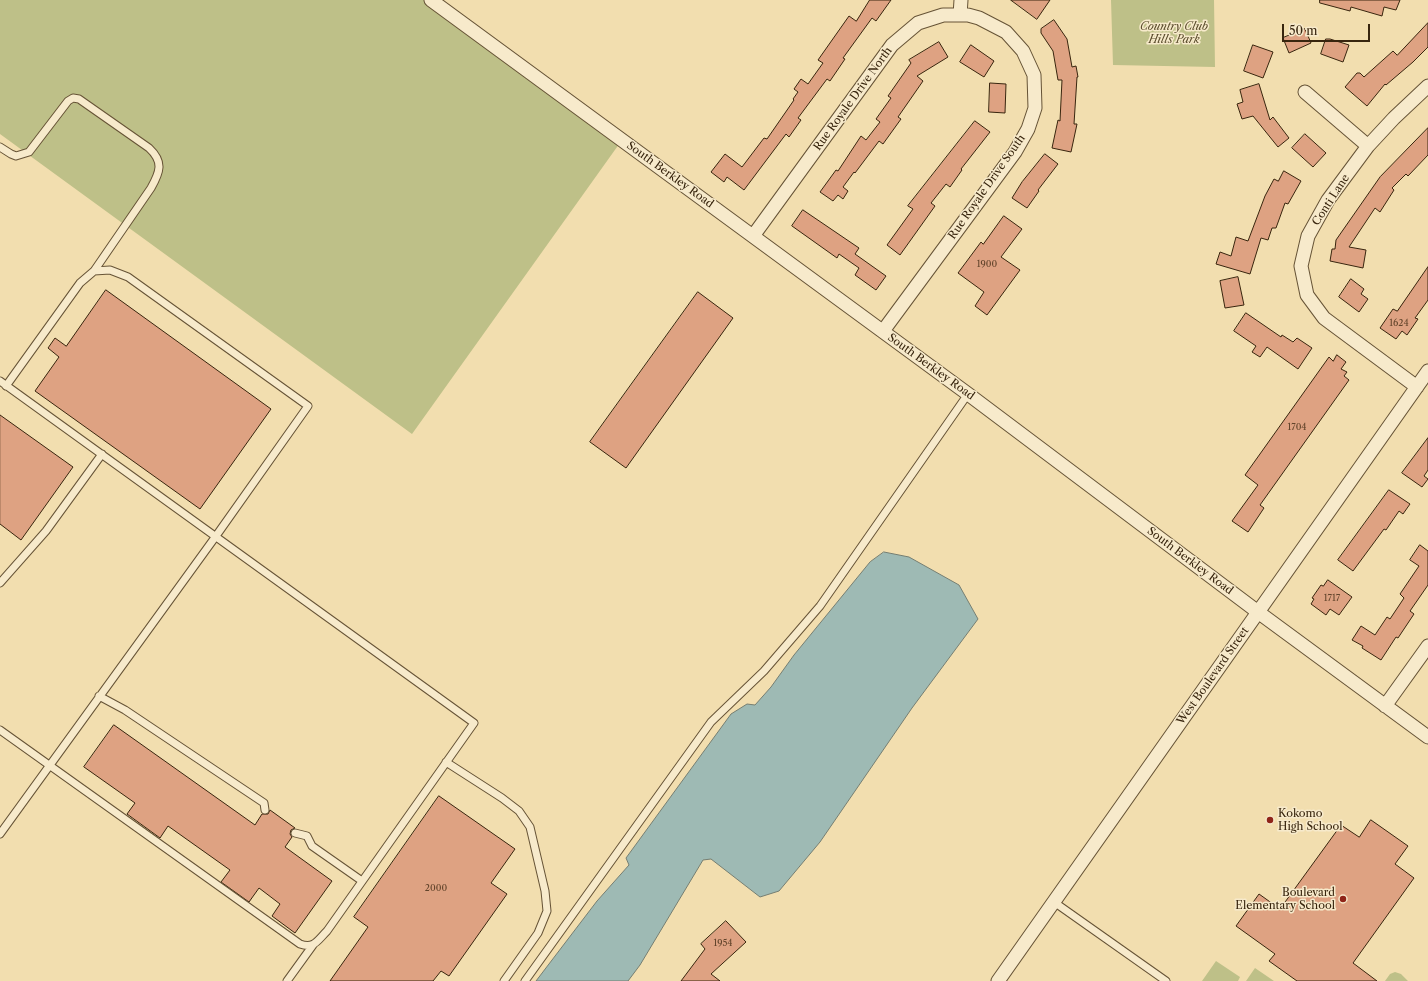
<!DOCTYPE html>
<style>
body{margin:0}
#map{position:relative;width:1428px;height:981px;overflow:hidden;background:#f2deaf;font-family:"Libre Caslon Text",serif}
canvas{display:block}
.scale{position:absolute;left:1282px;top:24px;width:88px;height:18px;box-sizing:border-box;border:2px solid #38250e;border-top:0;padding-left:5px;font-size:12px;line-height:14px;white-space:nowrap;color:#38250e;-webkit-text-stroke:3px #f7eacb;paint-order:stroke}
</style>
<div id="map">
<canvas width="1428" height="981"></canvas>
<div class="scale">50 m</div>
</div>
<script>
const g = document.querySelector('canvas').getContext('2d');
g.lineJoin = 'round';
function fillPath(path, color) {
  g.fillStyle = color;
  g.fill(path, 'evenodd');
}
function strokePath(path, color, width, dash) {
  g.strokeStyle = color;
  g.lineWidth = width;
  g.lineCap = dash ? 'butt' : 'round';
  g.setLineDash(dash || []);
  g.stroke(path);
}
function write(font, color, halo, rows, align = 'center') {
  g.font = font + ' "Libre Caslon Text",serif';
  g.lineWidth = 3;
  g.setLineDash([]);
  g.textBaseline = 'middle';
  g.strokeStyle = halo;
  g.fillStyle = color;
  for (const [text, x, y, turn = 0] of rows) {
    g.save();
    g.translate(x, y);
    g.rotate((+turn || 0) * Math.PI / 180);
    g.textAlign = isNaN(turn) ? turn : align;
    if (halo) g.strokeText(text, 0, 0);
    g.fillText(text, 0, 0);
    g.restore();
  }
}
const green = new Path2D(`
 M0 0H431L622 140 412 434 0 134Z
 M1111 0H1214L1215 67 1113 65Z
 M1216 961 1240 977 1238 981H1202Z
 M1255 968 1274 981H1246Z
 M1395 972 1401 974 1408 981H1385L1390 974Z`);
const water = new Path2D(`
 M884 552 909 557 959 585 978 619 912 708 820 842 779 891 760 897 711 859 703 860 640 965 628 981H536L597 901 629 865 626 858 731 714 747 704 755 705 771 687 794 655 870 562Z`);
const building = new Path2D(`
 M870 0H891L876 21 872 18 843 58 845 59 830 81 827 79 798 118 801 120 789 137 786 134 744 190 727 177 724 182 711 172 725 154 742 167 764 138 767 139 794 100 793 99 798 92 794 89 801 79 808 84 823 63 818 60 849 16 856 21Z
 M1011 0H1050L1037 19Z
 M1320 0H1400L1396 10 1384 7 1382 16 1351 7 1350 11 1320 3Z
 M1054 20 1067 39 1072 67 1076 66 1078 77H1077L1074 124H1077L1071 152 1052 148 1058 120 1060 121 1062 80H1058L1053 51 1041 33V29Z
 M1428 23V47L1413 62 1386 85 1385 84 1367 106 1345 87 1357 73H1360L1364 77 1393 51 1397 55Z
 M1305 29 1311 43 1289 53 1283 38Z
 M1326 39H1330L1349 45 1343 62 1321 54Z
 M939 42 948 57 917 76 923 81 898 117 901 119 883 144 879 141 855 173 854 172 843 187 848 191 843 199 838 195 833 201 820 192 836 170 838 171 861 136 866 140 880 122 876 119 891 98 888 96 911 63 909 60Z
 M971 45 994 61 984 77 960 62Z
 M1253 45 1273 52 1263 78 1244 71Z
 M990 83 1006 84 1005 113 989 112Z
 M1259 84 1270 120 1273 117 1289 138 1278 147 1253 116 1242 119 1237 104 1243 102 1240 90Z
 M975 121 990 132 961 169 962 170 950 187 946 184 931 203 935 206 900 255 887 245 913 209 908 206Z
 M1428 128V155L1408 176 1406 174 1392 188 1394 190 1380 212 1375 208 1349 247 1366 250 1363 268 1330 261 1332 249H1335L1336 240 1380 177Z
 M1305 134 1326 153 1313 167 1292 148Z
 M1045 154 1058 164 1038 190 1039 191 1027 208 1012 198 1022 182Z
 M1284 171 1301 181 1288 204 1285 203 1276 228H1272L1268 240 1261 238 1250 274 1216 264 1220 252 1231 256 1236 237 1248 241 1265 196 1274 179 1278 181Z
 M803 210 859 248 855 254 886 276 876 290 855 275 859 268 839 254 837 258 792 226Z
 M1004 216 1022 229 1001 257 1020 270 987 315 975 306 984 292 958 273 981 242 983 244Z
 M1428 267V300L1415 318 1418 319 1407 335 1402 331 1396 339 1380 328 1393 309 1397 311Z
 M1238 277 1244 305 1225 308 1220 281Z
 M1351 279 1364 289 1361 294 1368 299 1359 312 1339 297Z
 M106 290 271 409 200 509 35 391 59 357 48 348 55 338 66 346Z
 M698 292 733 318 626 468 590 442Z
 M1246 313 1281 337 1282 335 1293 342 1297 338 1312 348 1298 369 1267 347 1260 357 1252 352 1256 346 1234 331Z
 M1337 355 1346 362 1341 369 1347 372 1344 376 1349 380 1260 505 1264 508 1248 532 1232 521 1258 485 1245 475 1329 357 1333 361Z
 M0 415 73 467 21 540 0 524Z
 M1428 438V470L1424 476 1428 479 1422 487 1402 473Z
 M1389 490 1410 504 1403 514 1399 511 1386 530 1384 529 1353 571 1338 560Z
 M1420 545 1428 551V585L1410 611 1414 614 1398 638 1396 637 1381 660 1362 648 1363 646 1352 640 1361 626 1375 635 1387 617 1390 619 1404 598 1400 594 1419 566 1410 560Z
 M1328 580 1352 597 1339 615 1330 609 1326 615 1311 604 1314 599 1312 598 1321 585 1323 586Z
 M114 725 255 825 262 814H268L270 810 295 828 291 830 290 834 292 837 285 847 332 881 295 933 272 916 280 904 259 888 249 902 221 882 230 870 168 826 160 838 127 814 135 803 84 767Z
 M439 796 515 849 491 883 507 894 449 976 441 971 433 981H330L368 927 354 917Z
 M1371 820 1408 846 1395 864 1414 878 1353 963 1377 981H1297L1269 961 1275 954 1236 926 1259 894 1280 909 1341 825 1359 837Z
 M726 921 746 942 711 974 720 981H681L705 949 701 944Z`);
const lane = new Path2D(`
 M0 147 11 154 16 156 29 152 68 101 73 98 79 99 149 148C164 162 160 172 151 188L94 271
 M0 381 474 723 327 931C317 941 314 949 300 944L0 730
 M0 583 46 531 102 454
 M99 696 125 710 264 803 265 810
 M446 762 502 798 519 811 530 827 545 891 547 911 538 933 504 981
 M295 833 307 836 312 846 362 881
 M0 834 216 536 308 406 128 277 110 270 94 271 80 283 6 386
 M1054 902 1166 981
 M287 981 313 945
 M525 981 711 722 764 671 820 606 968 394`);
const street = new Path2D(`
 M431 0 968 394 1258 612 1428 737
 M960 15 961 0
 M1305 92 1368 146
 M753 236 892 45 918 23 943 15H968L979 18 1006 32 1023 51 1034 75 1035 108 1028 129 1015 152 883 331
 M1417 387 1324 318 1307 295 1301 266 1308 236 1328 200 1368 146 1394 118 1428 86
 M1385 706 1428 646
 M998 981 1428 371`);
const markers = [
 [1270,820,4,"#8f2418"],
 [1343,899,4,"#8f2418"]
];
const numberNames = [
 ["1900",987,264],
 ["1624",1399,323],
 ["1704",1297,427],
 ["1717",1332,598],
 ["2000",436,888],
 ["1954",723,943]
];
const parkNames = [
 ["Country Club",1174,27],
 ["Hills Park",1174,40]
];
const streetNames = [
 ["Rue Royale Drive North",853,99,-54],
 ["South Berkley Road",670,175,36],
 ["Rue Royale Drive South",987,187,-55],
 ["Conti Lane",1331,200,-57],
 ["South Berkley Road",931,367,36],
 ["South Berkley Road",1190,561,37],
 ["West Boulevard Street",1213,676,-55]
];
const poiNames = [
 ["Kokomo",1278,814],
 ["High School",1278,827],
 ["Boulevard",1335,893,"right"],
 ["Elementary School",1335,906,"right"]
];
fillPath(green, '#bec088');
fillPath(water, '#9ebab4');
strokePath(water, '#757e72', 1);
fillPath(building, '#dea282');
strokePath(building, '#38250e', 1);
strokePath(lane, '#665336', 9);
strokePath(street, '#665336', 15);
strokePath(lane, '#f7eacb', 7);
strokePath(street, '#f7eacb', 13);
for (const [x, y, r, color] of markers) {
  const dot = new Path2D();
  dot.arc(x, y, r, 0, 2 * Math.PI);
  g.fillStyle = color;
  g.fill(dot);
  strokePath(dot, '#f7eacb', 1.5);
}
write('9px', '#62442b', null, numberNames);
write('italic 11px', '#5a4c2c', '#f7eacb', parkNames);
write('11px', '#38250e', '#f7eacb', streetNames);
write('11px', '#38250e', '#f7eacb', poiNames, 'left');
</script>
